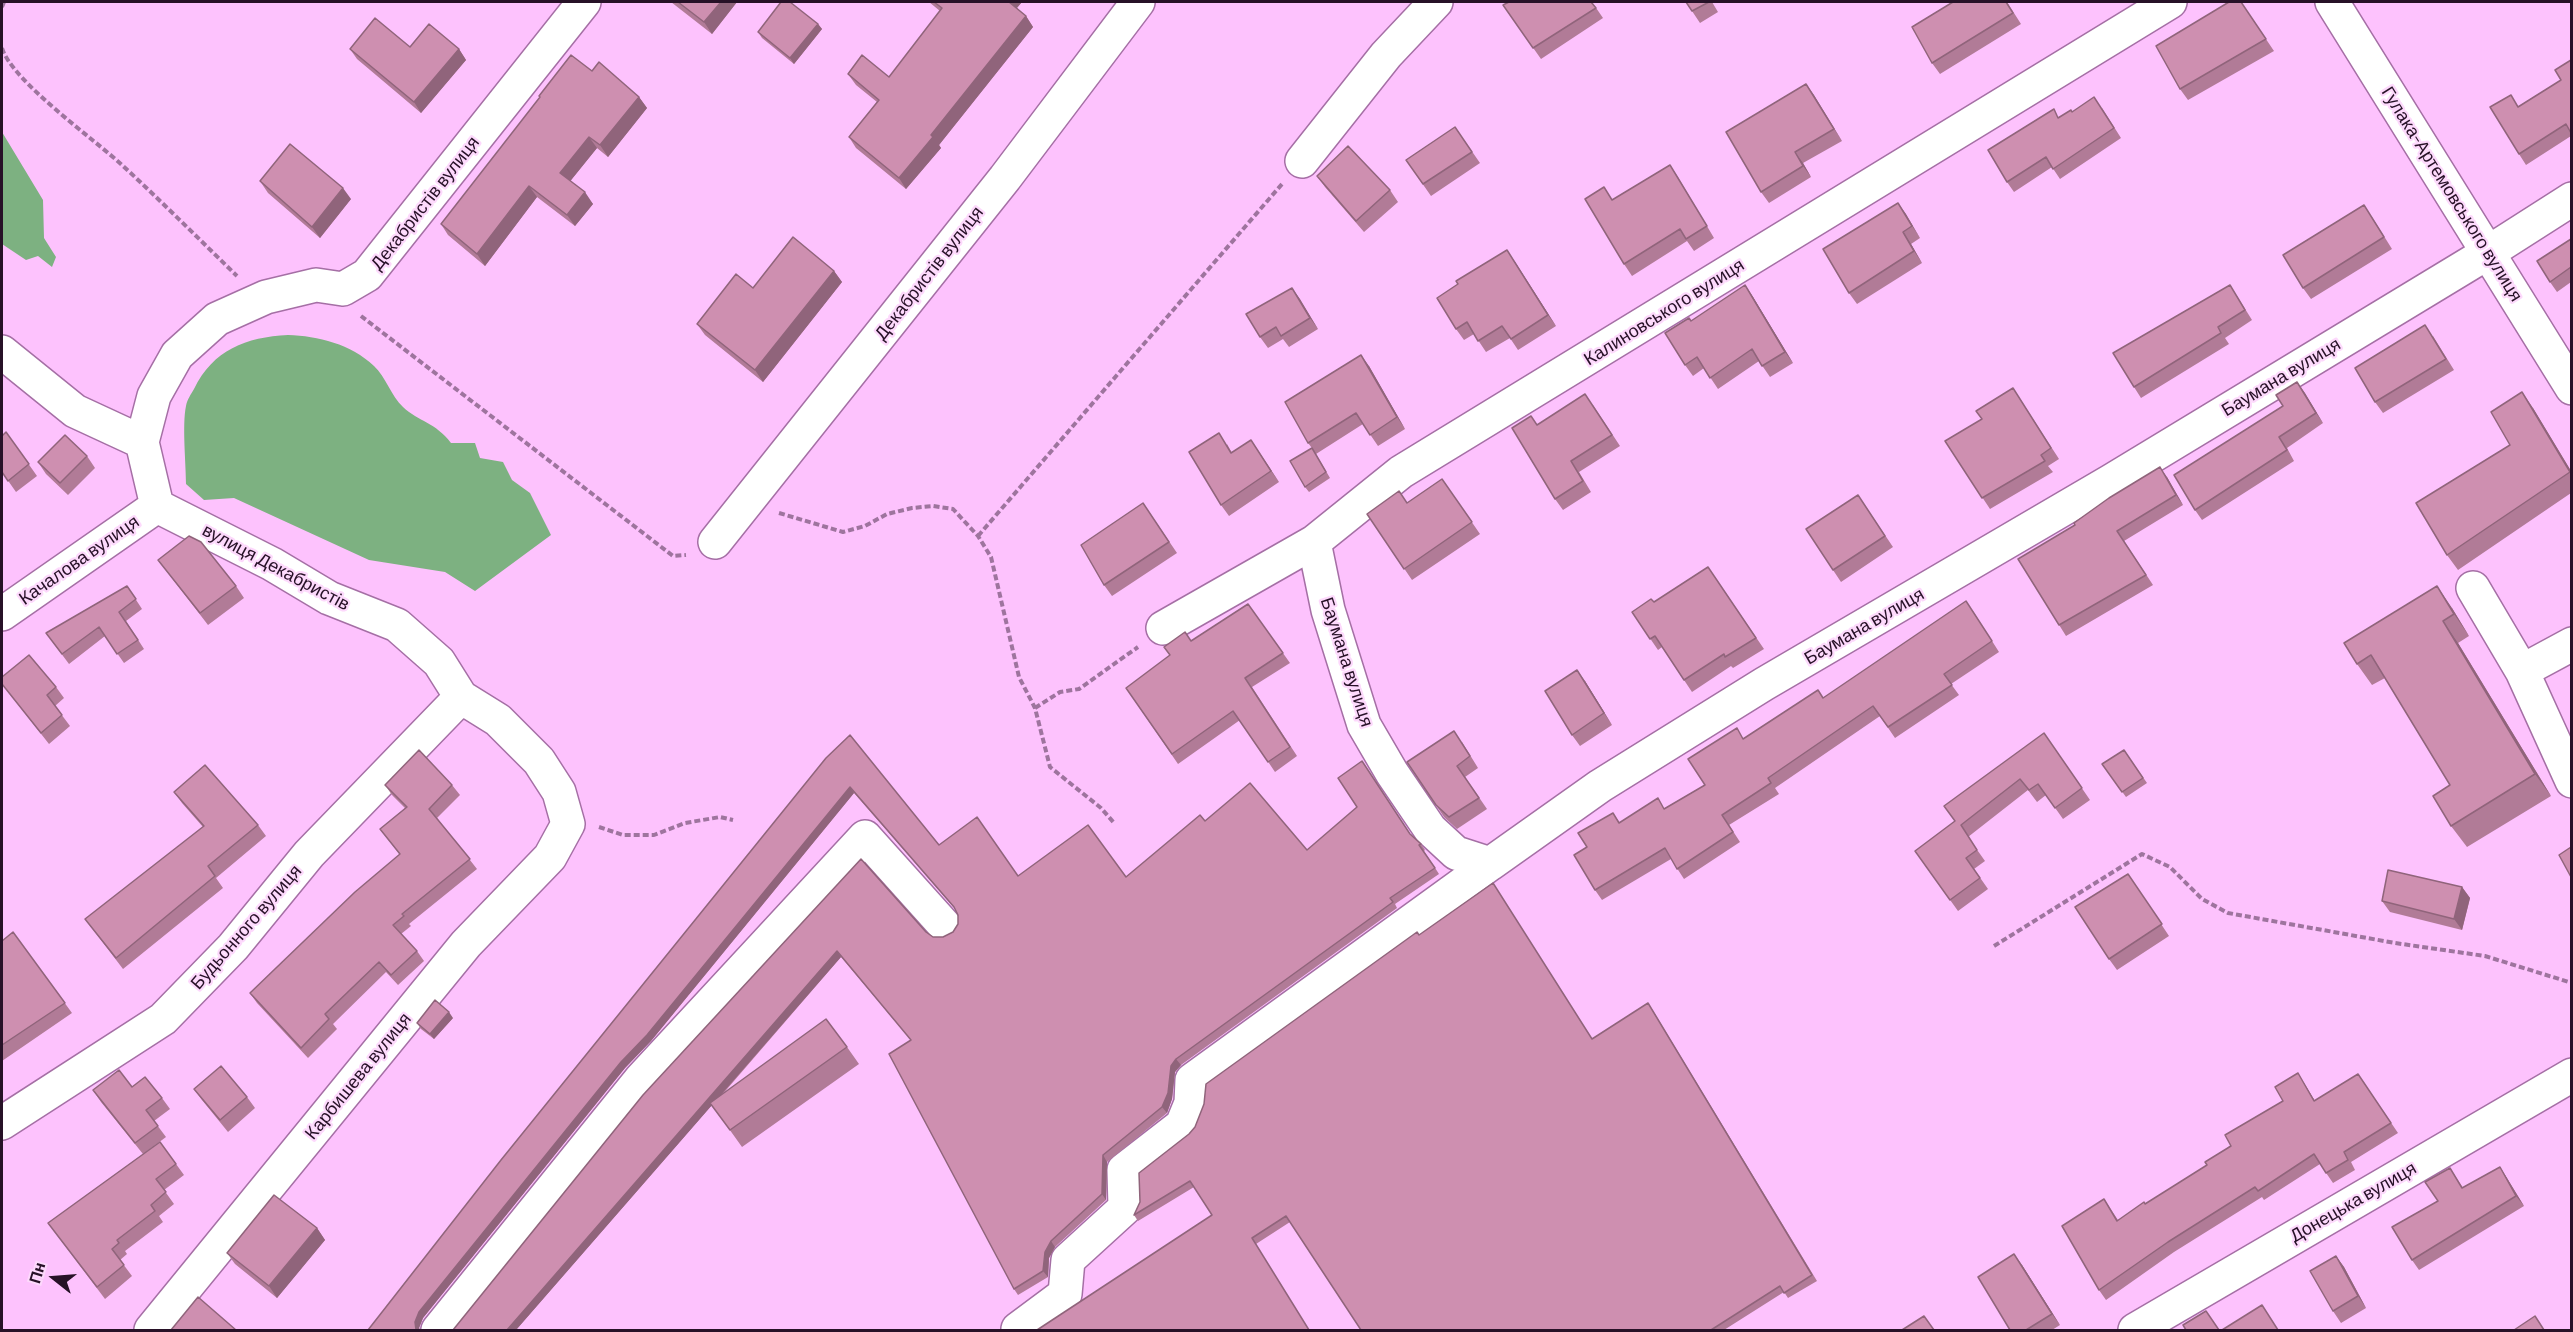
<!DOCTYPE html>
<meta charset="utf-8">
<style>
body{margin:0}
#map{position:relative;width:2573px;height:1332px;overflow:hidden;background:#fdc2fd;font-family:Barlow,sans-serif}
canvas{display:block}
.frame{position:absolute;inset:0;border:3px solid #271127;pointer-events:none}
.north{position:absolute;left:24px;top:1248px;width:60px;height:60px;-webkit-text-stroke:4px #fdd9fc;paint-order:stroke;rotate:287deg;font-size:16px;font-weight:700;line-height:24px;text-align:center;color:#271127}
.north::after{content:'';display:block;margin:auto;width:21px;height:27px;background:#271127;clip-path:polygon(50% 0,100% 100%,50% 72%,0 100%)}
</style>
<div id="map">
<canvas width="2573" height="1332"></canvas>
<div class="frame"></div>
<div class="north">Пн</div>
</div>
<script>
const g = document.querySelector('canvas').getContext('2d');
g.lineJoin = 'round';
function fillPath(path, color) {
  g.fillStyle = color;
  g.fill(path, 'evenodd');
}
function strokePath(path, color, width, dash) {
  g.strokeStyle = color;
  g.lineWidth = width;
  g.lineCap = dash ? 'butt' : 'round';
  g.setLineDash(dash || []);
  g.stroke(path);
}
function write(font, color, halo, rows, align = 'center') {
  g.font = font + ' Barlow,sans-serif';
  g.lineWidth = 4.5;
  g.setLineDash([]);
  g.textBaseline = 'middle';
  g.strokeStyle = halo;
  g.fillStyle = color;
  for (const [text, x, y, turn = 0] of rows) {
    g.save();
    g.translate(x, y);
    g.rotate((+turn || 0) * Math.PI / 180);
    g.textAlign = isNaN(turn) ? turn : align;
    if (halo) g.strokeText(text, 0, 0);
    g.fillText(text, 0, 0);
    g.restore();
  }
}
const water = new Path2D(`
 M2 132 43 200 44 238 56 257 52 267 38 256 26 260 2 244Z
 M288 335C318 336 351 344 374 366 386 377 391 396 403 407 419 422 435 422 451 443H475L480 458 503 462 512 480 530 493 551 535 475 591 445 572 369 560 234 498 204 500 186 484C186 463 182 425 186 406 187 400 191 394 194 389 213 350 246 337 288 335Z`);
const path = new Path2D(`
 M2 7 4 2
 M2 48C12 81 94 139 122 165 161 201 199 239 237 276
 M361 316 673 556 686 555
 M779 513 843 532 865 526 887 514 912 508 933 506 953 509 978 536 991 557 1019 677 1035 708 1050 767 1101 808 1115 824
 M978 536 1282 184
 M1035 708 1060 692 1079 689 1138 647
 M599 827 623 835H654L685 823 720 817 733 820
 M1994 946 2142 854 2170 867 2202 899 2228 913 2395 943 2485 956 2572 983`);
const minor = new Path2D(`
 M2332 2 2572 388
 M1302 161 1386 55 1436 2
 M2 352 75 411 142 442 157 506 272 564 329 598 397 625 439 662 461 697 498 720 539 761 559 792 568 824 550 857 466 944 151 1330
 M142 442 154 396 177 355 217 319 266 297 316 285 343 289 367 275 584 2
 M715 542 1005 178 1138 2
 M1314 542 1328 610 1364 725 1392 773 1430 829 1456 853 1490 864 1600 786 1764 684 2111 481 2489 252 2572 199
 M2473 588 2522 671 2572 644
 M2 614 157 506
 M1163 628 1314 542 1401 472 2170 2
 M2522 671 2572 781
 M2 1123 163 1019 233 947 309 854 461 697
 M1018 1329 1065 1294 1068 1260 1125 1208 1124 1170 1182 1125 1191 1103 1192 1080 1490 864
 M438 1330 640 1080 865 837 944 925
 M2135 1330 2572 1075`);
const wall = new Path2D(`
 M671 2H737L712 34Z
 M929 2H1022L1017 8 1026 16 1033 27 939 145 941 148 906 189 856 148 849 137 877 102 856 85 848 74 889 77 940 11Z
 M1592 2 1603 18 1541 59 1503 5Z
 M1686 2H1712L1718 12 1700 23Z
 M2007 2 2021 24 1940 74 1932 63Z
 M2241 2 2274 51 2188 100 2180 89Z
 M818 24 822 29 794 64 762 38 758 32Z
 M350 49H459L466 60 421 113 357 59Z
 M2571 60V136L2526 165 2519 154V106L2561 80Z
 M592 71 639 97 647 108 608 157 597 148 570 181 593 204 575 226 537 197 485 266 448 235 441 224 540 98 539 96Z
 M1806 84 1842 141 1803 163 1811 177 1769 203 1761 192Z
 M2102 108 2121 138 2060 179 2052 167 2014 192 2007 182 2059 117 2072 112Z
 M1455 127 1480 163 1431 196 1406 160Z
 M1670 165 1678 177 1714 238 1694 251 1687 241 1632 276 1624 264 1613 200Z
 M1317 176 1390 190 1398 202 1364 232 1325 187Z
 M260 181 351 199 320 238 268 193Z
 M1898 203 1920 238 1911 244 1922 263 1857 304 1849 293Z
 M2372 217 2392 249 2311 299 2303 288Z
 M2571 239V282L2557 292 2550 282Z
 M1515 262 1556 326 1518 350 1510 338 1486 352 1474 334 1464 340 1456 329Z
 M834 271 842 282 763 382 705 335 697 324 753 288Z
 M1745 285 1753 297 1793 363 1770 377 1759 361 1718 389 1704 368 1693 376 1685 365 1691 321Z
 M1292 288 1318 329 1289 347 1283 339 1268 348 1260 337Z
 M2237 296 2252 320 2225 338 2229 344 2141 398 2134 387Z
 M2433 336 2454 370 2383 413 2375 402Z
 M1369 366 1405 429 1378 446 1363 424 1316 454 1330 478 1309 492 1305 487 1312 448 1308 443Z
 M2297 382 2323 423 2287 448 2294 461 2202 520 2195 510 2283 406Z
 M2013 388 2059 459 2048 466 2053 472 1990 509 1945 441 1982 419Z
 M1593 405 1620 446 1579 472 1591 492 1563 510 1555 499Z
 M2533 408 2571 471V493L2458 570 2447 555 2510 445Z
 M6 432 37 476 16 492 2 472Z
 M1251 440 1279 482 1229 516 1221 505 1227 444 1232 453Z
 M87 456 95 468 68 495 46 474 38 462Z
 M2167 477 2183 505 2124 541 2153 585 2066 636 2018 559Z
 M1442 479 1480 534 1412 580 1367 514 1407 503Z
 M1858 495 1893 547 1841 582 1833 570Z
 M1143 503 1177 553 1112 596 1104 585Z
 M158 560 236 586 244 598 208 625Z
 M1708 567 1764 649 1733 668 1731 666 1692 692 1662 647 1658 650 1632 612 1654 602Z
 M127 586 142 609 126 621 144 649 124 663 105 636 69 664 46 633Z
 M1248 604 1290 663 1252 687 1297 756 1275 772 1240 720 1178 764 1126 688 1191 641Z
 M2452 608 2469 636 2458 643 2551 796 2467 847 2451 826 2450 785 2385 678 2372 685 2357 664Z
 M1973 611 1999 652 1951 684 1959 695 1895 738 1880 716 1775 788 1779 794 1729 825 1740 842 1684 879 1671 859 1602 900 1595 890 1613 813 1620 823 1665 808 1705 785 1744 738 1823 698Z
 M1585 681 1612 725 1580 746 1572 735Z
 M2 684 56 687 64 698 55 706 70 726 49 744Z
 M2044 733 2090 800 2063 819 2046 795 2037 802 2028 790 1968 837 1985 861 1974 869 1988 889 1958 911 1915 851 1955 821Z
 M1462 742 1478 768 1465 777 1487 809 1457 829 1444 817 1407 762Z
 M2124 750 2147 783 2126 797 2102 764Z
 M826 758 939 845 1018 876 1126 877 1205 821 1307 850 1411 834 1421 844 1425 850 1424 851 1439 874 1395 904 1397 908 1181 1065 1175 1072 1172 1099 1167 1113 1107 1162 1106 1200 1055 1247 1049 1258 1048 1277 1018 1295 1014 1289 911 1040 841 957 721 1096 847 1047 859 1064 742 1147 712 1105 516 1330H453L861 859 926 932 933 937H943L953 932 958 924V915L956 910 854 793 651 1041 625 1068 423 1318 419 1328 420 1330H368Z
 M385 785H452L460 795 437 818 477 869 409 924 411 926 401 934 417 951 424 961 398 985 386 972 333 1024 337 1029 308 1058 257 1003 250 993 400 855 380 829 405 808 392 795Z
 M174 792 258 825 266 836 216 878 223 888 123 969 85 919 203 827 182 803Z
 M2128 874 2169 936 2117 970 2109 959Z
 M2462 887 2470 898 2462 930 2390 912 2382 901Z
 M13 932 72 1013 2 1061V941Z
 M1419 935 1592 1039 1652 1009 1817 1281 1788 1298 1784 1292 1724 1330H1361L1290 1222 1256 1244 1212 1215 1194 1187 1138 1221 1134 1215 1189 1134Z
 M453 1018 434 1039 421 1029 417 1023Z
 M2358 1074 2398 1133 2351 1162 2355 1170 2333 1183 2320 1164 2264 1200 2262 1197 2174 1252 2106 1300 2099 1290 2104 1199 2118 1220 2145 1204 2207 1165 2304 1083 2315 1101Z
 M132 1087 162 1098 170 1109 154 1121 166 1137 146 1152 176 1164 184 1175 164 1190 174 1204 159 1216 163 1222 125 1251 127 1254 120 1260 132 1276 105 1299 48 1223 143 1154 101 1102 93 1090Z
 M194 1089 247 1097 255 1108 228 1132 202 1100Z
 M2500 1167 2524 1206 2419 1270 2412 1260 2438 1201 2450 1168 2463 1188Z
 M317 1228 325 1240 277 1298 235 1264 227 1253Z
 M2336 1256 2344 1267 2366 1308 2341 1323 2333 1311Z
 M2022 1265 2060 1325 2052 1330H2010Z`);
const shadedWall = new Path2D(`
 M721 2H737L712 34 704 22Z
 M1008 2H1022L1014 11Z
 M1026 16 1033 27 939 145 941 148 906 189 899 178 931 135Z
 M818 24 822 29 794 64 790 58Z
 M459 49 466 60 421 113 414 102Z
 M1806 84 1814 95 1842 141 1834 129Z
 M639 97 647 108 608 157 600 145Z
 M589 137 597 148 568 184 560 173Z
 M1795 152 1803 163 1811 177 1803 166Z
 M529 186 537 197 485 266 477 254Z
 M343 188 351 199 320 238 312 227Z
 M585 192 593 204 575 226 567 215Z
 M1898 203 1906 214 1920 238 1912 226Z
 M1903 232 1911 244 1922 263 1914 251Z
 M1507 250 1515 262 1556 326 1548 315Z
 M834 271 842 282 763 382 755 370Z
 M1745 285 1753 297 1793 363 1785 352Z
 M1292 288 1300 299 1318 329 1310 318Z
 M1361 355 1369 366 1405 429 1397 417Z
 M2297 382 2305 393 2323 423 2316 413Z
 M2522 392 2533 408 2571 471V474Z
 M1251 440 1279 482 1271 471Z
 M2160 467 2167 477 2183 505 2176 495Z
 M2437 586 2452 608 2469 636 2454 614Z
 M2443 621 2458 643 2551 796 2535 774Z
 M1577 670 1585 681 1612 725 1604 713Z
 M850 787 854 793 651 1041 625 1068 423 1318 419 1328 420 1330H416L415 1322 419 1312 621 1062Z
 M2462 887 2470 898 2462 930 2454 919Z
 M837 951 841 957 516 1330H507Z
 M449 1012 453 1018 434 1039 430 1034Z
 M1176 1059 1181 1065 1175 1072 1172 1099 1167 1113 1162 1107 1171 1066Z
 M2298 1073 2304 1083 2321 1111 2314 1101Z
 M1103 1155 1107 1162 1106 1200 1102 1194Z
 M2500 1167 2507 1178 2524 1206 2516 1196Z
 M317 1228 325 1240 277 1298 269 1286Z
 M1051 1241 1055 1247 1049 1258 1048 1277 1043 1271 1045 1252Z
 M2014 1254 2022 1265 2060 1325 2052 1314Z
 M2336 1256 2344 1267 2366 1308 2358 1296Z`);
const building = new Path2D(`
 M678 2H721L704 22Z
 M781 2H790L818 24 790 58 758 32Z
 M934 2H1009L1026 16 931 135 933 137 899 178 849 137 879 100 848 74 862 55 889 77 942 8Z
 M1509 2H1591L1596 8 1533 48 1503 5Z
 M1686 2H1709L1692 11Z
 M1953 2H2006L2013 13 1932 63 1912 27Z
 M2229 2H2241L2266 39 2180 89 2156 46Z
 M375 18 410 47 429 24 459 49 414 102 350 49Z
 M571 55 592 71 599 62 639 97 600 145 589 137 560 173 585 192 567 215 529 186 477 254 441 224 540 97 539 96Z
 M2571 60V133L2566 124 2519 154 2490 107 2511 95 2518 107 2561 80 2555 70Z
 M1806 84 1834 129 1795 152 1803 166 1761 192 1726 132Z
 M2094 97 2114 128 2053 169 2046 157 2007 182 1988 150 2054 109 2058 118 2071 110 2072 112Z
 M1455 127 1472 152 1423 184 1406 160Z
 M290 144 343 188 312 227 260 181Z
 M1348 146 1390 190 1356 221 1317 176Z
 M1670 165 1707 226 1686 239 1680 229 1624 264 1585 199 1604 187 1612 200Z
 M1898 203 1912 226 1903 232 1914 251 1849 293 1823 249Z
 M2364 205 2384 237 2303 288 2283 255Z
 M793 237 834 271 755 370 697 324 736 274 753 288Z
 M2571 239V267L2550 282 2537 261Z
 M1507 250 1548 315 1511 339 1502 326 1478 341 1467 322 1456 329 1437 298 1458 284 1456 281Z
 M1745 285 1785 352 1762 366 1752 349 1710 378 1697 357 1685 365 1665 333 1689 318 1691 321Z
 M2230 285 2245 310 2218 327 2221 333 2134 387 2113 353Z
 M1292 288 1310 318 1281 336 1276 327 1260 337 1246 314Z
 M2425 325 2446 359 2375 402 2355 368Z
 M1361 355 1397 417 1370 435 1356 413 1308 443 1285 402Z
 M2297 382 2316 413 2279 437 2287 450 2195 510 2174 475 2283 406 2276 395Z
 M2013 388 2051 448 2041 455 2045 461 1982 498 1945 441 1982 419 1976 411Z
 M2522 392 2570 472 2447 555 2416 503 2510 445 2491 412Z
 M1585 394 1612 435 1571 461 1583 481 1555 499 1512 428 1531 416 1537 425Z
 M6 432 29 464 8 481 2 472V436Z
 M1219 433 1231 453 1251 440 1271 471 1221 505 1189 452Z
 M65 435 87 456 60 483 38 462Z
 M1312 448 1326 472 1305 487 1290 461Z
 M2160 467 2176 495 2117 531 2146 575 2059 625 2018 559 2075 525 2074 523 2109 498Z
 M1442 479 1472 522 1404 569 1367 514 1399 491 1407 503Z
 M1858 495 1885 536 1833 570 1806 529Z
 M1143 503 1169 542 1104 585 1081 545Z
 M189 536 201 542 236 586 200 613 158 560Z
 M1708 567 1756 638 1725 657 1724 654 1684 680 1655 636 1650 639 1632 612 1651 599 1654 602Z
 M127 586 136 599 119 612 138 640 117 654 99 627 62 654 46 633Z
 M2437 586 2454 614 2443 621 2535 774 2451 826 2433 796 2450 785 2371 655 2357 664 2344 643Z
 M1966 601 1992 641 1944 674 1952 685 1888 727 1873 706 1768 778 1771 783 1722 815 1733 832 1677 869 1665 848 1595 890 1574 855 1587 847 1578 833 1613 813 1619 823 1658 798 1664 809 1705 785 1688 759 1737 728 1743 739 1818 690 1823 698Z
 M1248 604 1283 653 1245 678 1290 747 1268 762 1233 711 1172 754 1126 688 1170 655 1164 647 1185 632 1191 641Z
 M29 655 56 687 47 695 62 715 41 733 2 684V677Z
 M1577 670 1604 713 1572 735 1545 691Z
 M1454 731 1470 756 1457 766 1479 798 1449 817 1436 805 1407 762Z
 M2044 733 2082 788 2055 808 2038 784 2029 790 2020 779 1961 825 1977 850 1966 858 1980 878 1950 900 1915 851 1955 821 1944 806Z
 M850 735 939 845 977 817 1018 876 1088 825 1126 877 1200 815 1205 821 1250 783 1307 850 1357 807 1338 778 1362 761 1410 834 1421 844 1419 845 1435 868 1390 898 1393 902 1176 1059 1171 1066 1168 1093 1162 1107 1103 1155 1102 1194 1051 1241 1045 1252 1043 1271 1014 1289 889 1054 911 1040 837 951 507 1330H453L643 1095 861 859 926 932 933 937H943L953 932 958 924V915L954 907 850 787 647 1035 621 1062 419 1312 415 1322 416 1330H368L501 1160 826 758Z
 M419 750 452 785 429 809 470 859 402 914 404 916 393 925 417 951 391 975 379 962 325 1014 329 1019 301 1048 250 993 355 892 400 854 380 829 407 807 385 785Z
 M2124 750 2143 778 2122 792 2102 764Z
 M205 765 258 825 208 866 215 876 116 958 85 919 204 826 174 792Z
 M2571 847V877L2559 855Z
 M2388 870 2462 887 2454 919 2382 901Z
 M2128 874 2162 924 2109 959 2075 907Z
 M1493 883 1592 1039 1648 1003 1812 1275 1784 1293 1780 1286 1711 1330H1361L1286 1216 1252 1238 1309 1330H1037L1212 1215 1190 1181 1134 1215 1140 1202 1139 1173 1189 1134 1195 1127 1204 1104 1206 1084 1417 932 1419 935Z
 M13 932 65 1003 2 1045V941Z
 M435 1000 449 1012 430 1034 417 1023Z
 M826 1019 847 1047 730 1130 710 1103Z
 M221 1066 247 1097 220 1120 194 1089Z
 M119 1070 132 1087 145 1077 162 1098 146 1110 158 1126 135 1143 93 1090Z
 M2298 1073 2314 1101 2358 1074 2391 1123 2344 1152 2348 1160 2326 1173 2314 1154 2258 1191 2255 1187 2168 1242 2099 1290 2062 1226 2104 1199 2117 1221 2144 1202 2145 1204 2207 1165 2205 1162 2231 1146 2225 1135 2283 1101 2275 1087Z
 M160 1142 176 1164 156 1179 166 1192 151 1205 155 1211 117 1240 119 1243 112 1249 124 1265 97 1287 48 1223Z
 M2500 1167 2516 1196 2412 1260 2392 1227 2438 1201 2425 1182 2450 1168 2462 1188Z
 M274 1195 317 1228 269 1286 227 1253Z
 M2014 1254 2052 1314 2026 1330H2010L1978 1277Z
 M2336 1256 2358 1296 2333 1311 2310 1271Z
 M198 1297 236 1330H171Z
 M2262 1305 2278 1330H2222Z
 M2206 1311 2219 1330H2186L2183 1325Z
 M1924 1316 1934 1330H1902Z
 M2535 1316 2544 1330H2514Z`);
const streetNames = [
 ["Гулака-Артемовського вулиця",2452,194,58],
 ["Декабристів вулиця",425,203,-52],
 ["Декабристів вулиця",929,273,-52],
 ["Калиновського вулиця",1664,312,-32],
 ["Баумана вулиця",2281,377,-31],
 ["Качалова вулиця",79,560,-35],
 ["вулиця Декабристів",276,567,28],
 ["Баумана вулиця",1864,626,-30],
 ["Баумана вулиця",1347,662,72],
 ["Будьонного вулиця",246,927,-49],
 ["Карбишева вулиця",358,1076,-51],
 ["Донецька вулиця",2353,1202,-30]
];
fillPath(water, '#7db181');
strokePath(minor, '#a56fa5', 36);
strokePath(path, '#9e749e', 4, [6, 3]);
strokePath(minor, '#fff', 33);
fillPath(wall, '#b17b97');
fillPath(shadedWall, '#90647b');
fillPath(building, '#ce8fb0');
strokePath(building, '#90647b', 1.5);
write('18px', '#271127', '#fdd9fc', streetNames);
</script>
